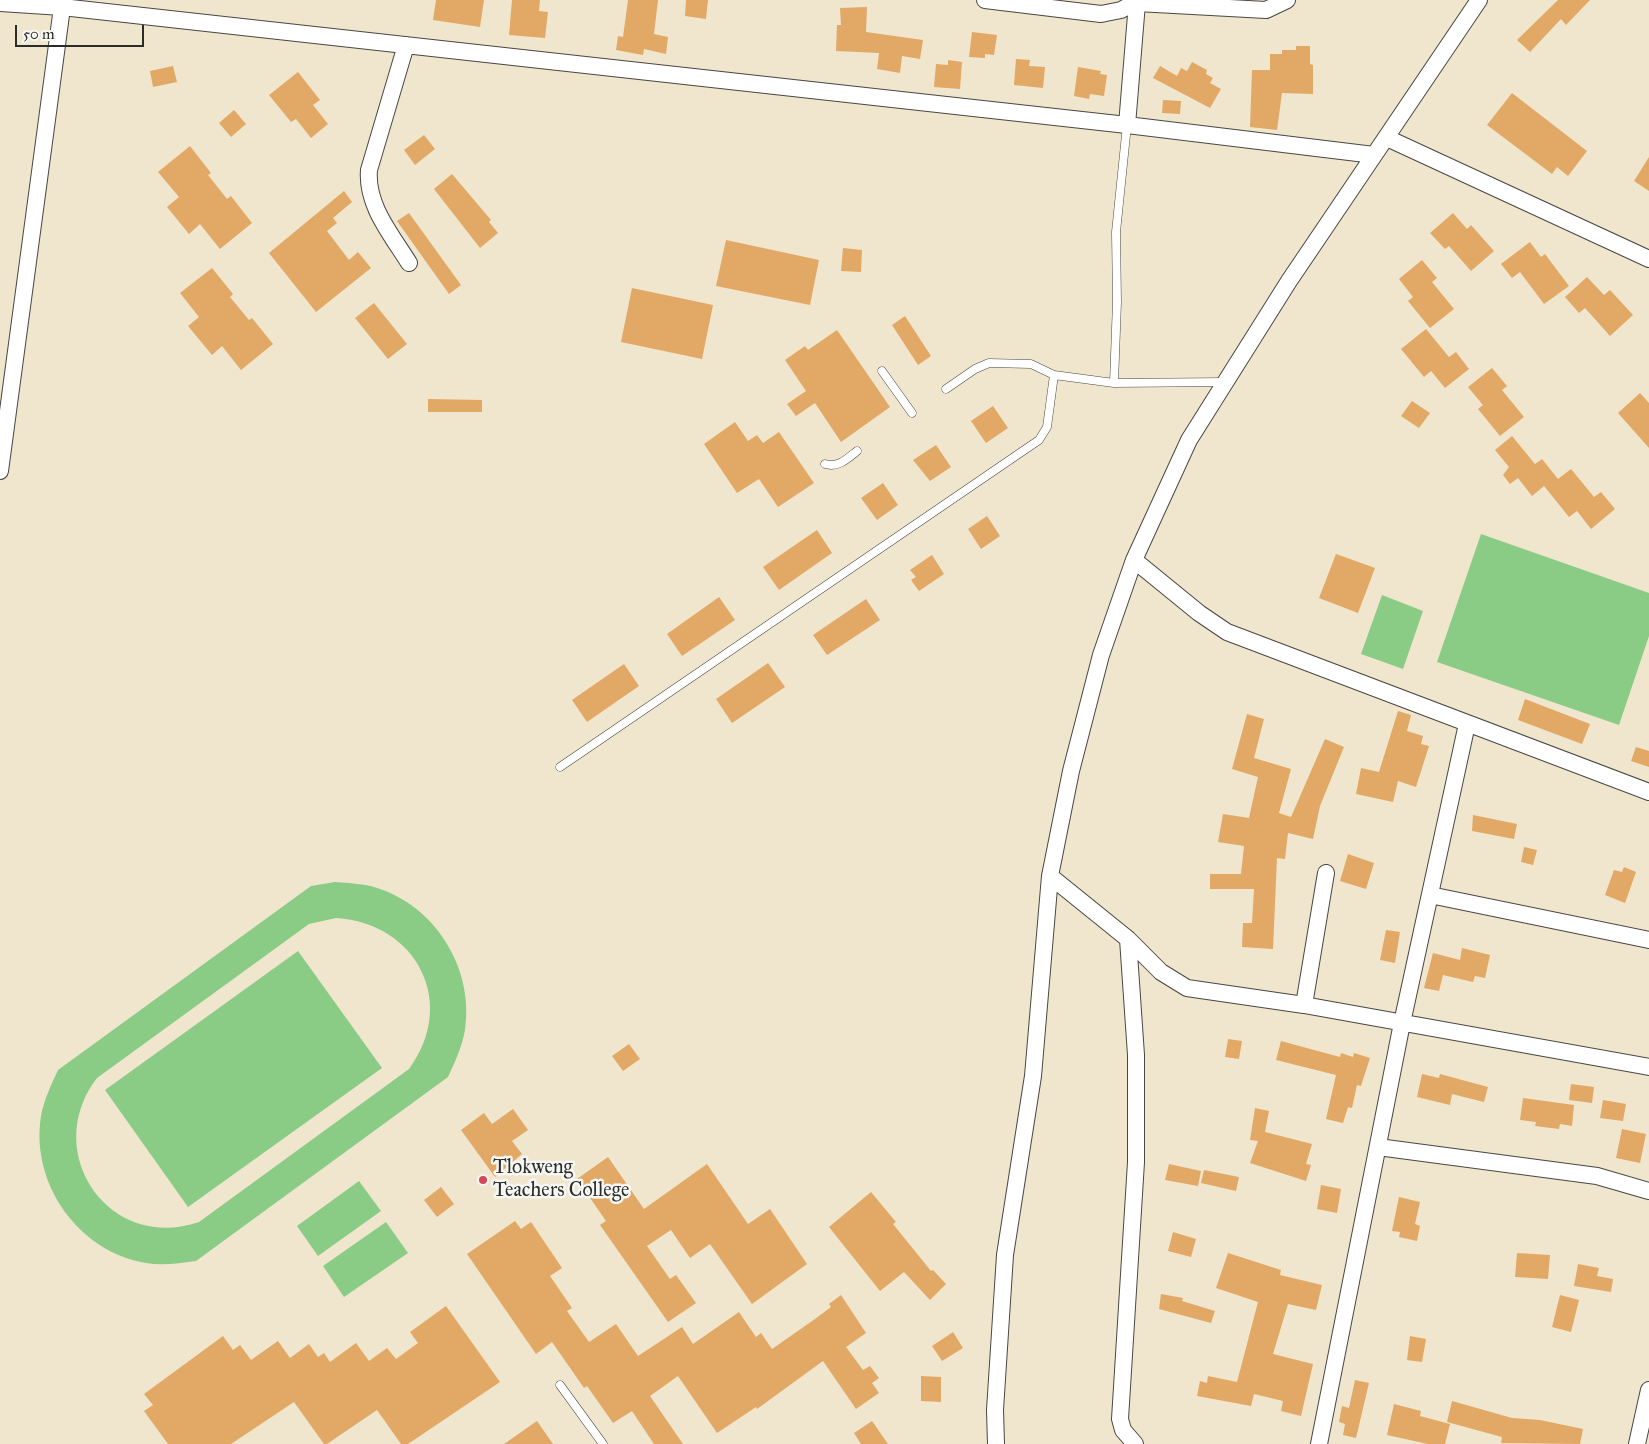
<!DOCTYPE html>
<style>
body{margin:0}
#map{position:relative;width:1649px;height:1444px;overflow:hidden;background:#f0e6cd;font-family:"IM FELL Great Primer",serif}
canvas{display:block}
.scale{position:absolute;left:15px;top:25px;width:129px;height:22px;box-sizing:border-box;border:2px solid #2b2b2b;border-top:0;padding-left:6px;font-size:15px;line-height:18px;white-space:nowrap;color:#2b2b2b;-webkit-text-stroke:4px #f6f6f2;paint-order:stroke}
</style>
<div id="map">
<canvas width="1649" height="1444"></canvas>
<div class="scale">50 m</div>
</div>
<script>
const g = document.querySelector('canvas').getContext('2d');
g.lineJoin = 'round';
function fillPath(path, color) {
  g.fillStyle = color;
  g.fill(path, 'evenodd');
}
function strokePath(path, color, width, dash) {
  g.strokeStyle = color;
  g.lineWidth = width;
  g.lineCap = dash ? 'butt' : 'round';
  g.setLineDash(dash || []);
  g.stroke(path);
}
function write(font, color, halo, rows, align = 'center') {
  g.font = font + ' "IM FELL Great Primer",serif';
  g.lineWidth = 5;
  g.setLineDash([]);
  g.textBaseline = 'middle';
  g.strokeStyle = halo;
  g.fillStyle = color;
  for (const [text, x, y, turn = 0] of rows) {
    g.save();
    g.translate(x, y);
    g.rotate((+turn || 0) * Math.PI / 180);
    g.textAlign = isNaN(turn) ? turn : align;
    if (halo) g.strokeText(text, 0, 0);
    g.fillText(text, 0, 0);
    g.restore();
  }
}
const green = new Path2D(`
 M1481 534 1649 593V636L1619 725 1437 662Z
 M1382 595 1423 611 1403 669 1361 654Z
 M335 882C351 883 368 884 383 890 439 911 474 972 465 1030 462 1047 455 1062 448 1077L196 1261C180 1263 163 1266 146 1263 79 1252 30 1184 41 1116 44 1100 51 1085 58 1070L311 886ZM336 918C417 923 458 1003 409 1069L199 1222C109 1253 40 1152 97 1078L309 924Z
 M298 951 382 1068 188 1207 105 1090Z
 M359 1181 381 1211 318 1256 297 1226Z
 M386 1222 408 1253 344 1297 323 1266Z`);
const building = new Path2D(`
 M436 0H484L480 27 433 20Z
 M512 0H540L539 11 548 12 545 38 509 35Z
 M628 0H658L654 34 668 37 666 54 644 49 643 55 616 50 618 36 623 37Z
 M686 0H708L706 19 685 16Z
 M1558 0H1590L1566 25 1561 19 1530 52 1517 40Z
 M867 7 866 32 923 40 920 59 902 56 900 73 877 69 879 53 836 51 837 25H841L840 8Z
 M972 32 997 35 994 55 985 54V58L969 57Z
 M1296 46H1310V64L1313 65V94L1282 93 1277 130 1250 127 1252 70H1270V54H1282V50H1296Z
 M1016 59 1030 60 1029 66 1045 67 1043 88 1014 85Z
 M948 60 962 62 960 89 934 87 936 64 948 65Z
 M1192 62 1207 70 1206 74 1213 78 1210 83 1221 89 1210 108 1153 78 1160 66 1177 76 1181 68 1187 71Z
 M173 66 177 82 153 87 150 71Z
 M1078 67 1101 71 1100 74 1107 75 1104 96 1090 94 1089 99 1074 96Z
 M298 72 320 100 313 105 328 124 311 138 296 119 291 122 269 95Z
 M1512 93 1587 151 1568 176 1557 167 1552 174 1487 125Z
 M1163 100 1181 101 1180 114 1162 113Z
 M234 110 246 124 231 137 219 123Z
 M424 135 435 149 415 165 404 150Z
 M190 146 211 173 208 175 227 199 231 196 252 223 220 249 200 224 189 234 167 207 179 197 158 172Z
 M1649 157V191L1634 181Z
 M452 174 491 220 489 222 498 233 480 248 434 189Z
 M344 191 352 202 333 218 337 223 327 231 349 260 358 252 371 268 316 312 269 253Z
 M409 213 461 285 449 294 397 221Z
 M1453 213 1467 229 1471 225 1494 251 1471 271 1449 246 1445 249 1430 233Z
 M726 240 819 260 810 305 716 286Z
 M1530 242 1541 257 1545 254 1569 286 1544 304 1520 272 1512 278 1501 264Z
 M843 248 862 250 861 272 841 271Z
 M1422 260 1437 278 1432 282 1454 309 1430 328 1408 301 1413 297 1399 279Z
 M212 268 233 294 230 297 249 320 252 318 273 344 241 370 222 346 212 355 188 326 199 317 180 293Z
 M1587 277 1604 295 1610 290 1633 315 1610 336 1585 308 1579 313 1565 297Z
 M632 288 713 305 702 359 621 342Z
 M374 303 407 344 388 359 355 318Z
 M905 316 931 356 918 365 892 325Z
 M1426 329 1449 357 1456 352 1469 369 1445 388 1431 371 1424 377 1401 349Z
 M837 330 890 407 841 442 815 403 796 416 787 404 806 391 785 360 805 346 808 350Z
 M1492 368 1507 386 1502 390 1524 417 1500 436 1478 409 1483 405 1468 387Z
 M1640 393 1649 403V448L1618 413Z
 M428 399 482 400V412H428Z
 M1412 401 1430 413 1419 428 1401 416Z
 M993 406 1008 428 986 443 971 421Z
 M735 422 748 441 757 435 763 443 779 432 814 483 778 507 759 479 737 493 704 444Z
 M1512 436 1535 464 1542 459 1558 479 1571 469 1594 497 1601 492 1615 509 1591 529 1577 511 1569 517 1544 486 1532 496 1518 478 1510 484 1503 475 1509 467 1495 450Z
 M936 445 951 467 930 481 913 460Z
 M883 483 898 505 877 520 861 498Z
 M987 516 1000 536 981 549 968 529Z
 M817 530 832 553 779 590 763 567Z
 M1336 554 1375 568 1358 613 1319 598Z
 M932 555 944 574 919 591 911 580 916 577 910 570Z
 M719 597 735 620 682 656 667 634Z
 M866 599 880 620 827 655 813 635Z
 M768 663 785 687 732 723 716 699Z
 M624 664 639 686 587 722 572 700Z
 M1525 699 1590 724 1582 744 1518 720Z
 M1398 711 1411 715 1407 731 1423 736 1421 744 1429 746 1416 787 1398 781 1393 802 1356 794 1361 768 1379 772Z
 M1247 714 1264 719 1254 758 1291 769 1279 813 1291 817 1325 739 1344 747 1320 806 1313 839 1288 833 1285 859 1277 858 1273 949 1242 947 1243 923H1252L1254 889H1210V874H1241L1244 846 1218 842 1223 814 1249 818 1258 777 1232 769Z
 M1636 747 1649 751V767L1631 761Z
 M1473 815 1517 824 1514 839 1472 831Z
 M1524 847 1537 850 1533 865 1521 862Z
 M1348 854 1374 863 1366 889 1340 881Z
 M1624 867 1636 872 1625 903 1605 895 1614 870 1622 872Z
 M1386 930 1400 932 1395 963 1380 960Z
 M1462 948 1490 955 1485 978 1475 976 1473 982 1443 975 1439 991 1424 988 1433 953 1460 960Z
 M1228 1039 1242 1041 1239 1059 1225 1057Z
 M1281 1041 1340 1057 1341 1053 1353 1057 1354 1053 1370 1058 1361 1086 1357 1085 1352 1108 1348 1107 1343 1123 1326 1119 1336 1075 1276 1060Z
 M629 1044 640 1059 623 1071 612 1056Z
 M1422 1074 1439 1078 1440 1074 1488 1087 1484 1102 1452 1094 1450 1105 1417 1097Z
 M1571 1084 1594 1087 1592 1103 1569 1100Z
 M1523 1098 1574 1105 1572 1126 1560 1124 1559 1129 1535 1126 1536 1122 1520 1120Z
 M1603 1100 1626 1104 1623 1121 1600 1118Z
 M1255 1108 1269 1111 1265 1132 1312 1144 1306 1164 1311 1165 1306 1181 1250 1163 1258 1141 1250 1140Z
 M513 1109 528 1130 512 1141 522 1154 495 1177 461 1130 484 1113 492 1124Z
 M1622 1129 1646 1134 1640 1163 1616 1158Z
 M608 1157 644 1209 707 1164 748 1224 770 1209 807 1264 752 1304 710 1244 690 1258 671 1230 647 1246 670 1279 676 1275 696 1303 668 1322 600 1225 606 1221 577 1179Z
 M1169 1164 1201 1171 1198 1186 1165 1180Z
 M1204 1170 1239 1177 1236 1191 1201 1183Z
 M1321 1185 1341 1189 1337 1213 1317 1209Z
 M441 1187 454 1204 437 1217 424 1200Z
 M871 1192 896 1222 893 1224 931 1271 933 1270 946 1284 930 1300 904 1272 880 1291 829 1227Z
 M1399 1197 1420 1202 1415 1224 1420 1226 1417 1241 1399 1237 1400 1232 1392 1231Z
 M515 1221 521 1229 531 1222 562 1268 550 1276 572 1308 567 1311 589 1342 616 1324 638 1356 682 1327 693 1344 739 1312 756 1337 761 1333 772 1349 815 1319 831 1307 829 1304 841 1295 866 1333 846 1347 863 1370 870 1366 879 1378 872 1383 879 1393 856 1409 823 1361 757 1409 756 1407 717 1433 678 1376 650 1396 683 1444H654L632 1411 613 1423 587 1386 584 1388 552 1342 536 1354 467 1254Z
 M1173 1232 1196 1239 1191 1257 1168 1251Z
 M1228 1253 1281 1270 1280 1275 1322 1285 1316 1310 1288 1304 1273 1354 1313 1364 1301 1416 1281 1411 1283 1401 1254 1394 1251 1406 1197 1396 1200 1381 1207 1383 1208 1376 1237 1382 1258 1302 1216 1288Z
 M1517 1253 1550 1255 1548 1279 1515 1277Z
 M1578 1264 1599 1268 1597 1276 1613 1279 1611 1292 1574 1286Z
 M1161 1294 1183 1298 1182 1301 1215 1311 1211 1323 1159 1309Z
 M1560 1295 1579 1300 1571 1332 1552 1327Z
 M446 1306 500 1382 408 1444H401L377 1410 327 1444H324L294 1402 231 1444H168L144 1411 153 1405 144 1394 223 1336 233 1350 240 1345 251 1360 278 1341 290 1358 309 1344 318 1357 324 1353 330 1362 356 1343 369 1361 387 1348 396 1359 418 1343 410 1332Z
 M953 1332 963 1348 942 1361 932 1346Z
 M1410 1336 1426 1339 1422 1362 1407 1360Z
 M921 1376 941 1377V1402L921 1401Z
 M1355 1380 1369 1383 1356 1438 1343 1435 1345 1424 1339 1422 1342 1406 1349 1408Z
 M1452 1401 1512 1418 1540 1420 1583 1429 1580 1444 1501 1443 1502 1437 1447 1422Z
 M1394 1404 1421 1411 1420 1416 1450 1424 1445 1444H1428L1387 1435Z
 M537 1421 553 1444H504Z
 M872 1421 888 1444H861L854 1433Z`);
const service = new Path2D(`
 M882 371 912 413
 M1114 383 1117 302 1116 232 1127 125
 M946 389 975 369 989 363 1031 364 1054 375 1114 383 1225 382
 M825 464C838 468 847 459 857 451
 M560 767 1039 440 1047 427 1054 375
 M560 1385 603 1444`);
const minor = new Path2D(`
 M985 0 1101 14 1121 10 1140 0
 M0 3 62 7 1127 125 1374 155
 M406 45 369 170C366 205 391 234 409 263
 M1127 125 1137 3 1266 10 1287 0
 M1387 138 1649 259
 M0 471 63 0
 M1134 560 1199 613 1227 632 1649 792
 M1050 876 1128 939 1161 972 1187 988 1304 1005 1649 1067
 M1430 895 1649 940
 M1128 939 1136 1055V1162L1120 1419 1123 1430 1135 1444
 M1304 1005 1326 873
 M1378 1147 1597 1176 1649 1191
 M996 1444 995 1410 1005 1255 1033 1076 1050 876 1071 771 1101 655 1134 560 1189 440 1289 281 1479 0
 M1319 1444 1402 1023 1467 724
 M1637 1444 1649 1390`);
const markers = [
 [483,1180,5,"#d1495b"]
];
const poiNames = [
 ["Tlokweng",493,1168],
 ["Teachers College",493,1191]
];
fillPath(green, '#8acc85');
fillPath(building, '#e1a866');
strokePath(service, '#494743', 9);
strokePath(minor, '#494743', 18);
strokePath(service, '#fff', 8);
strokePath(minor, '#fff', 16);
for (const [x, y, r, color] of markers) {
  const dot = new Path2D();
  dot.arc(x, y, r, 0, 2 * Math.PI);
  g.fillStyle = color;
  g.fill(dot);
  strokePath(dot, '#f6f6f2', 2);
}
write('20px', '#2b2b2b', '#f6f6f2', poiNames, 'left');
</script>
